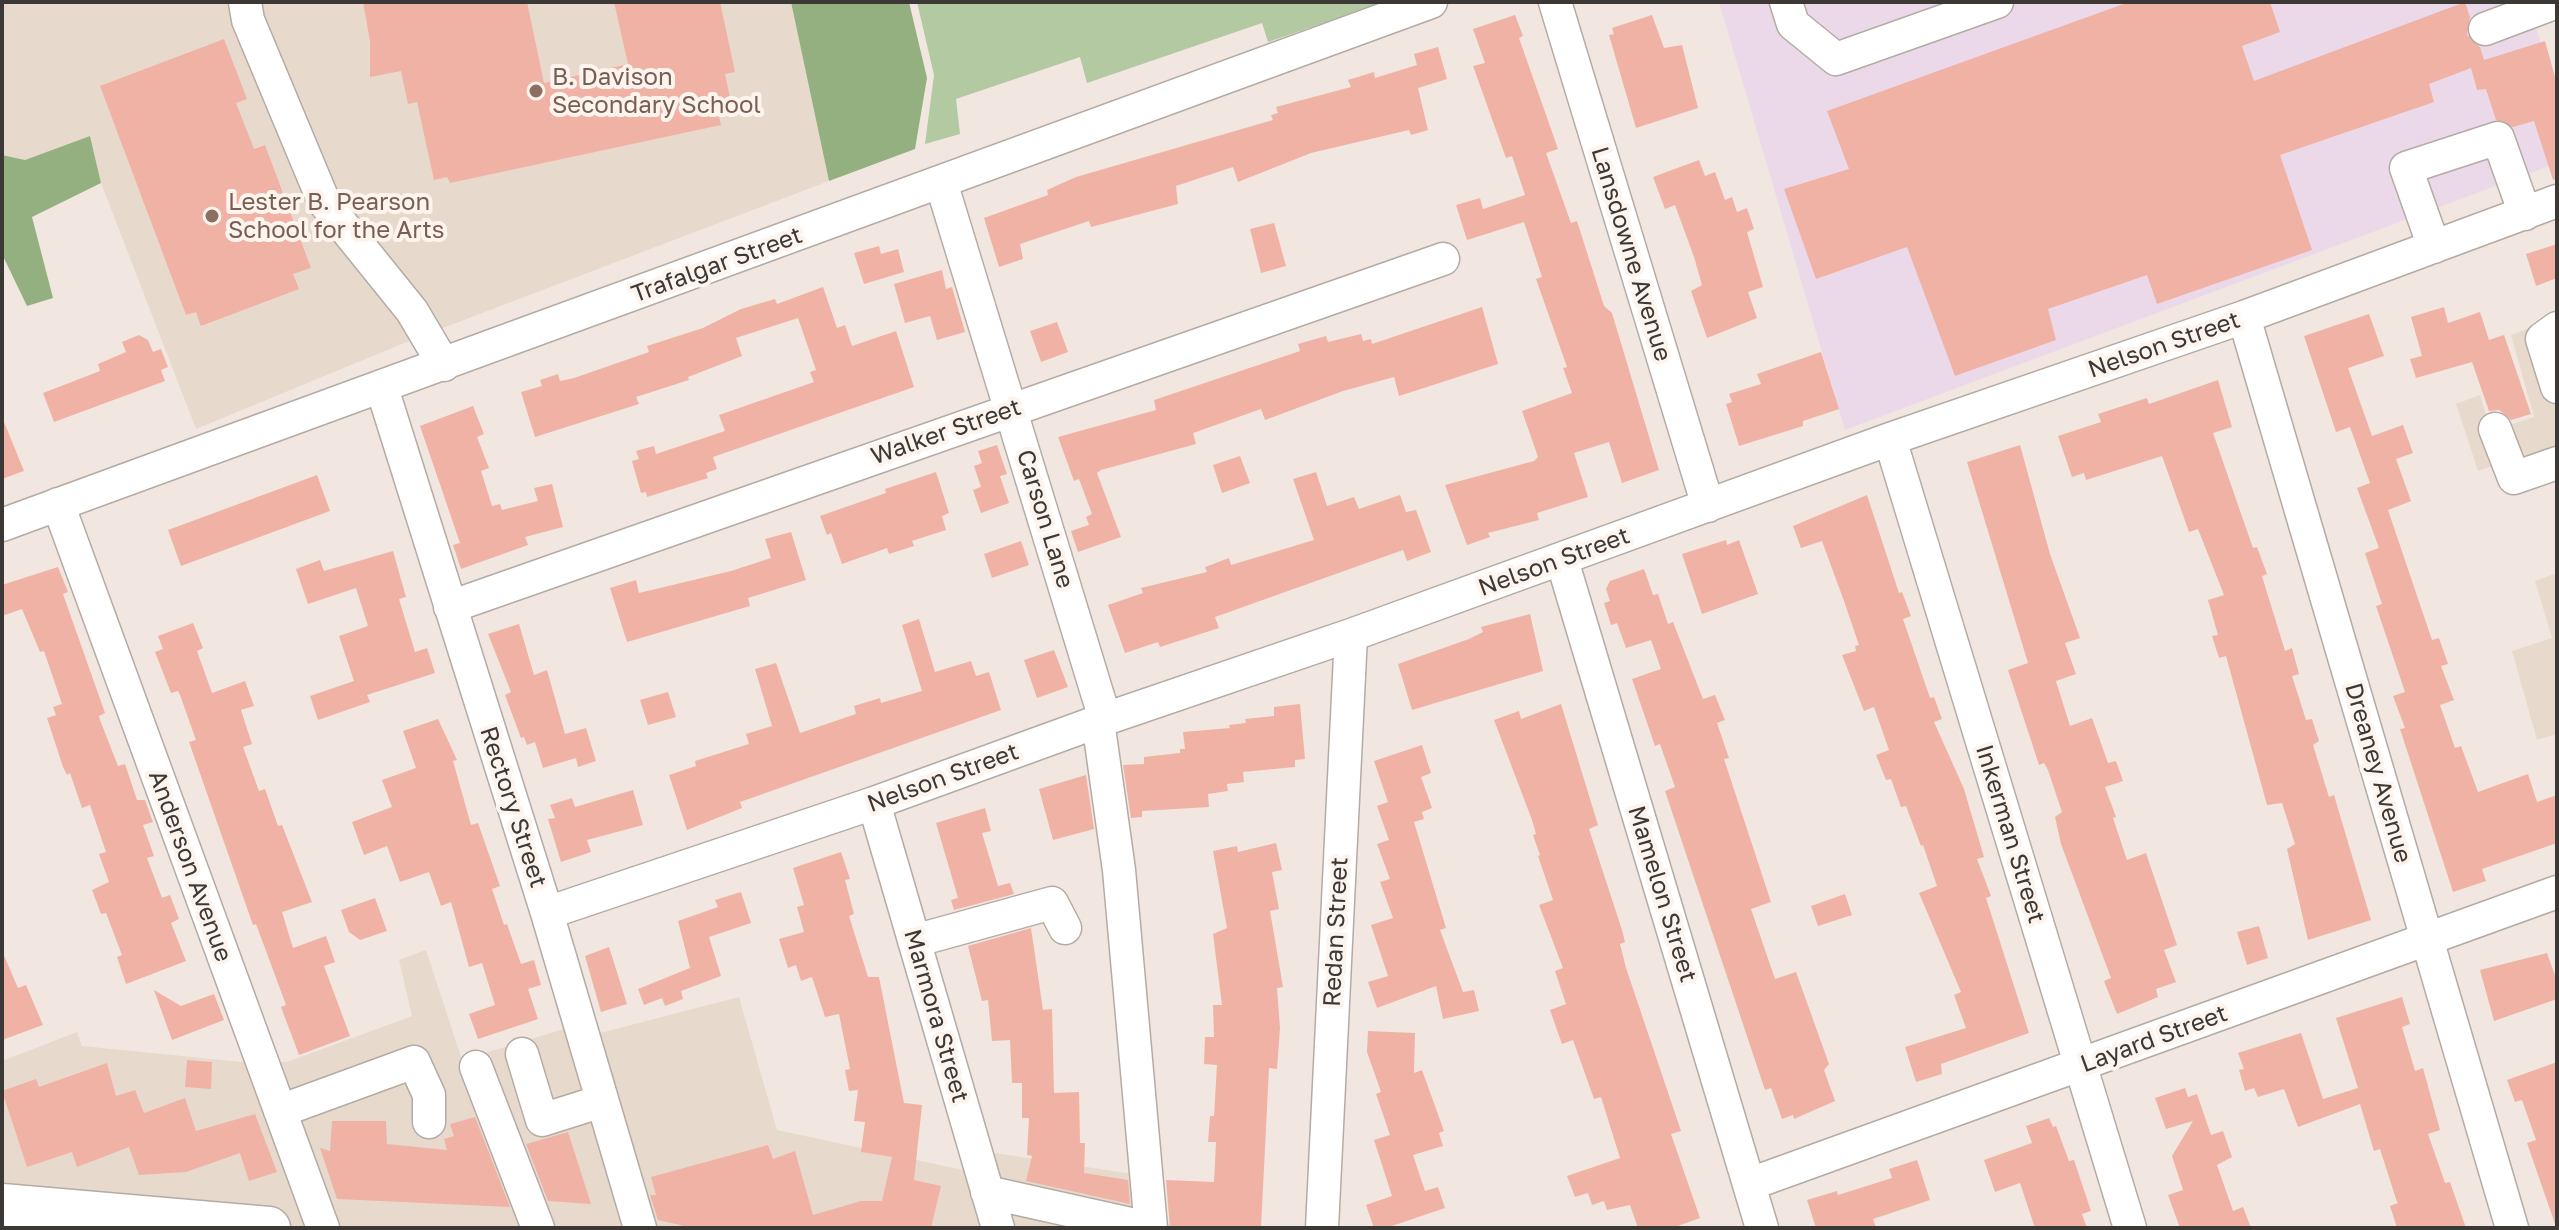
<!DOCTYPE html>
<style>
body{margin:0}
#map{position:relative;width:2559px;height:1230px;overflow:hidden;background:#f1e7e0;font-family:"Golos Text",sans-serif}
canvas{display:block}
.frame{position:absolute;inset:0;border:4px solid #3c3836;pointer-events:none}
</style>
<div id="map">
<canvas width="2559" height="1230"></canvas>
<div class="frame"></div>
</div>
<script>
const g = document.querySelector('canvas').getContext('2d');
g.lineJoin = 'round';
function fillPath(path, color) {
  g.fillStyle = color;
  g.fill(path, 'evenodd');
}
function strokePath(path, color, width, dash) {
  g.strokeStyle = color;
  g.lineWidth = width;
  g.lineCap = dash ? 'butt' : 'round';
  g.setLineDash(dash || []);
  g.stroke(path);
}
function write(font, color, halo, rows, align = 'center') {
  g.font = font + ' "Golos Text",sans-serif';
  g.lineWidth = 8;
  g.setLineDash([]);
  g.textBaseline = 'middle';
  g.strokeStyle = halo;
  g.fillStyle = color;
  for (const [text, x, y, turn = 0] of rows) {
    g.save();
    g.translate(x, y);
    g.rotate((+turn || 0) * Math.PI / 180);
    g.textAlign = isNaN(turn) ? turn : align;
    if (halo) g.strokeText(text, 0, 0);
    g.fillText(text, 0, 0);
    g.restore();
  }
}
const built = new Path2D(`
 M2 2H791L829 181 414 339 196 429 101 183 90 136 25 160 2 155Z
 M2557 318V481L2513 494 2504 462 2478 471 2456 404 2480 395 2491 431 2534 417 2511 335Z
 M2557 573V734L2537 740 2512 651 2552 638 2535 581Z
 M426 950 462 1060 567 1028 600 1033 739 997 777 1130 963 1170 988 1152 1139 1175 1158 1222 1188 1228H2V1061L77 1032 82 1046 242 1062H287L412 1016 399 960Z`);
const industrial = new Path2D(`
 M1719 2H2527L2557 90V163L1845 430Z`);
const green = new Path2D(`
 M917 2H1385L1268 42 1262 23 1087 83 1080 57 956 99 960 134 925 144 934 75Z`);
const forest = new Path2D(`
 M791 2H909L927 78 915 149 829 181Z
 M90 136 101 183 32 217 53 298 27 306 2 254V155L25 160Z`);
const building = new Path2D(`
 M363 2H527L544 83 628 64 614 2H720L735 72 725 74 733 112 719 116 721 125 450 183 447 177 434 180 417 102 408 104 401 71 370 77V41Z
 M2129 2H2270L2280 32 2242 46 2254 81 2465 2 2470 17 2467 35 2480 47 2484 60 2545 41 2557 84V179L2553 180 2534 121 2513 127 2496 120 2486 89 2477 90 2471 68 2429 84 2434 102 2280 155 2312 250 2157 304 2147 275 2048 309 2056 340 1955 376 1907 247 1816 279 1784 189 1849 169 1827 111Z
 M1515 15 1523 36 1519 38 1558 149 1546 153 1571 223 1577 221 1604 306 1612 313 1659 470 1622 483 1609 442 1574 453 1588 497 1537 513 1539 520 1488 533 1490 537 1467 545 1445 485 1534 461 1538 457 1522 411 1572 393 1563 368 1567 367 1536 279 1542 277 1524 222 1467 240 1456 205 1480 198 1483 209 1525 195 1512 156 1506 158 1473 66 1485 63 1473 29Z
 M1652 15 1664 48 1682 45 1698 108 1636 128 1609 35 1614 34 1612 28Z
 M224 39 247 99 236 103 254 149 265 145 311 268 293 274 299 289 201 326 196 312 186 315 100 86Z
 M1438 47 1447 79 1418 88 1428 130 1411 135 1409 130 1311 153 1238 182 1233 167 1176 186 1178 204 1091 227 1089 221 1020 244 1023 259 999 267 984 218 1048 195 1047 190 1076 177 1273 120 1271 115 1278 113 1276 107 1351 87 1348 80 1374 72 1375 78 1417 65 1414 54Z
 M1699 160 1705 176 1715 172 1725 200 1732 197 1737 212 1747 208 1754 229 1747 232 1763 287 1748 292 1757 318 1707 338 1691 291 1702 285 1694 257 1675 205 1665 209 1653 177Z
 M1274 223 1286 266 1261 273 1250 229Z
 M2557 244V278L2536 286 2526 254Z
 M879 246 881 254 898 249 904 272 864 284 854 253Z
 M942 270 946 289 952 287 965 332 937 340 930 316 905 323 894 284Z
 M823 287 837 328 845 325 852 346 896 331 914 387 713 457 717 469 706 473 708 478 647 497 646 492 641 493 632 461 639 459 636 451 654 446 656 454 725 431 719 415 814 382 810 372 816 370 798 318 736 338 742 356 688 377 689 380 636 397 639 404 535 437 521 392 542 386 540 380 558 374 560 381 574 378 649 352 647 346 703 328 741 309 775 299 777 304Z
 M1482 307 1498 364 1399 396 1394 377 1343 391 1265 420 1261 409 1193 433 1196 444 1101 470 1097 473 1121 537 1078 552 1071 531 1089 525 1086 517 1092 514 1079 479 1074 481 1058 437 1156 410 1154 400 1300 351 1298 344 1326 336 1328 342 1361 334 1363 341 1371 339 1372 344Z
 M2444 307 2448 323 2480 312 2489 340 2504 335 2531 414 2511 420 2499 410 2489 411 2472 362 2416 378 2410 359 2422 356 2411 317Z
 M2369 314 2384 356 2348 368 2372 436 2403 425 2413 453 2396 459 2411 501 2388 510 2432 640 2439 638 2448 664 2441 666 2454 700 2440 705 2455 748 2461 746 2478 792 2528 774 2537 802 2557 795V843L2482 869 2486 881 2453 892 2400 729 2405 728 2393 696 2405 692 2376 606 2382 604 2365 553 2379 548 2357 488 2370 483 2350 427 2336 432 2304 336Z
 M1057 322 1068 352 1041 362 1030 331Z
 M139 335 148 340 153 352 161 349 168 367 161 370 165 381 54 422 43 393 100 371 98 364 126 352 122 342Z
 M1821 352 1839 409 1803 421V426L1739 446 1726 404 1732 402 1729 394 1761 384 1757 374Z
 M2218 380 2232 427 2213 433 2253 548 2257 547 2267 574 2262 576 2285 651 2292 648 2299 674 2292 676 2306 720 2312 719 2319 741 2313 745 2329 797 2334 795 2371 920 2308 940 2287 849 2295 844 2282 803 2267 805 2226 656 2219 658 2212 636 2218 635 2208 600 2224 595 2198 529 2189 532 2162 456 2086 480 2084 473 2072 477 2058 436 2101 422 2098 414 2147 398 2149 404Z
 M473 406 484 434 477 437 489 468 481 471 492 506 500 504 502 510 538 501 534 488 552 484 563 527 525 537 528 545 461 569 453 545 460 543 420 426Z
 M2 417 24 471 2 479Z
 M997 445 1007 474 1000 476 1009 503 981 513 973 490 981 487 974 466 982 463 978 451Z
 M2020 445 2050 554 2080 638 2065 643 2076 674 2056 681 2070 726 2092 718 2108 763 2116 761 2123 781 2105 787 2116 817 2113 818 2127 860 2146 853 2177 945 2164 950 2176 982 2156 989 2158 997 2117 1014 2104 981 2111 978 2061 844 2055 817 2062 812 2048 770 2044 763 2039 765 2008 670 2028 663 1967 462Z
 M1240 456 1250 483 1222 493 1213 465Z
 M936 472 949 513 942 516 946 530 912 541 914 546 889 554 887 548 842 564 831 533 827 535 820 516 886 493 885 489Z
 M1316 472 1327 506 1354 497 1359 509 1400 495 1406 512 1416 510 1431 552 1407 561 1403 550 1215 617 1219 628 1160 647 1158 642 1125 653 1108 605 1143 593 1141 588 1207 572 1205 567 1229 558 1231 565 1314 540 1293 479Z
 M317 475 330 511 181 566 168 530Z
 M1867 495 1899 593 1902 592 1911 616 1903 619 1930 698 1934 697 1942 719 1934 722 1964 789 1984 857 1977 859 1991 896 1986 898 2029 1033 1941 1064 1942 1074 1916 1082 1905 1047 1966 1028 1954 995 1961 992 1919 893 1937 886 1923 845 1921 846 1906 806 1901 807 1891 779 1886 780 1876 755 1889 750 1874 707 1864 711 1842 655 1856 651 1855 646 1859 645 1844 601 1822 541 1801 548 1793 526Z
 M791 532 806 580 748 598 750 606 627 642 610 588 636 580 639 593 731 571 771 558 765 539Z
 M1726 540 1727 545 1739 540 1758 594 1702 614 1682 554Z
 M1021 541 1029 565 992 578 984 554Z
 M393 551 406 597 399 599 415 652 427 648 435 673 367 695 370 702 318 720 310 696 354 681 339 636 368 626 356 588 308 604 296 569 320 560 324 571Z
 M58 567 68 592 63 594 105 713 99 716 100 720 118 766 125 764 137 800H145L153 822 143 825 154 856 147 858 162 898 170 895 179 919 171 923 186 961 126 984 117 957 122 955 106 913 101 914 92 890 109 882 99 854 106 852 90 805 82 808 70 773 67 775 63 767 47 718 56 715 53 707 62 704 44 651 40 652 22 609 2 616V585Z
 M1644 569 1653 595 1658 594 1668 624 1673 622 1703 699 1715 695 1725 720 1717 723 1729 758 1724 759 1771 902 1751 909 1775 979 1796 972 1829 1064 1824 1070 1835 1101 1794 1119 1793 1115 1782 1119 1771 1088 1765 1090 1665 791 1675 787 1660 744 1655 746 1632 679 1661 669 1651 640 1626 648 1617 623 1611 625 1604 603 1610 601 1606 589 1610 581Z
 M1530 614 1543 671 1412 710 1398 664 1469 639 1483 632 1481 627Z
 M919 619 935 672 971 661 976 676 989 672 1001 710 740 802 742 808 687 830 669 775 696 766 695 761 749 744 746 734 772 726 755 669 776 663 800 733 856 714 854 706 880 698 881 703 922 691 902 625Z
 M193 623 203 648 197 651 212 693 245 681 254 706 241 710 252 744 243 747 259 791 265 789 278 826 282 825 312 902 282 912 293 948 326 936 335 962 324 966 350 1036 299 1055 281 1007 286 1005 256 924 253 925 189 742 196 740 180 695 178 691 171 693 155 652 163 649 158 636Z
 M519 624 534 675 547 670 565 734 586 728 596 761 578 767 576 758 543 768 535 742 527 745 524 737 521 738 505 695 511 692 488 634Z
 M1054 650 1068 687 1037 698 1024 660Z
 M668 692 676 717 648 725 640 700Z
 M1300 704 1305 759 1295 760V767L1243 772 1244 782 1227 784 1228 791 1208 794 1209 807 1142 811V817L1131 818 1123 765 1144 764V757L1180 753V749H1185L1183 732 1230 728 1229 725 1246 723 1245 719 1274 716V707Z
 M1561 704 1598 825 1589 829 1622 930 1625 942 1620 944 1626 968 1681 1131 1671 1134 1700 1218 1672 1228H1638L1630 1205 1607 1210 1604 1201 1592 1205 1588 1193 1575 1197 1567 1176 1620 1158 1601 1097 1594 1099 1573 1040 1562 1044 1550 1010 1566 1004 1555 971 1563 968 1539 905 1553 900 1538 856 1540 855 1533 835 1536 834 1532 820 1494 720 1519 711 1521 719Z
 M438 719 457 760 453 761 471 825 478 823 500 886 492 889 504 925 507 924 521 964 534 960 541 985 528 989 538 1019 478 1039 469 1014 495 1005 482 963 469 967 451 902 441 906 429 872 400 882 387 846 364 855 352 822 392 807 382 780 416 768 403 731Z
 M1422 745 1431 773 1421 777 1432 808 1422 812 1424 819 1414 822 1446 928 1440 930 1463 992 1474 990 1479 1011 1443 1019 1436 986 1377 1008 1368 982 1388 976 1371 925 1393 918 1380 882 1390 879 1377 844 1389 840 1377 806 1388 802 1374 761Z
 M1086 775 1094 829 1053 840 1039 789Z
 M633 790 643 825 587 840 591 852 561 862 548 819 555 818 550 805 572 798 575 807Z
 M985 808 991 831 982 833 998 886 1010 883 1014 894 954 910 951 900 958 898 936 823Z
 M1276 843 1282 870 1272 872 1279 909 1270 911 1283 987 1277 988 1280 1028 1277 1069 1269 1068 1261 1228H1170L1166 1180 1214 1182 1216 1142H1208L1210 1116H1214L1217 1065 1204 1064 1205 1037H1214L1213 1005H1222L1213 934 1227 928 1213 851 1237 846 1238 852Z
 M841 852 850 879 845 880 854 914 849 916 868 977H879L904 1103 922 1105 914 1180 941 1186 931 1228H693L658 1220 650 1195H656L651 1177 768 1145 773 1159 795 1151 813 1215 861 1201H882L892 1157 861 1152 865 1122 854 1121 858 1090 849 1091 845 1070 850 1069 839 1014 825 1017 812 977 801 981 796 965 788 968 779 939 804 932 797 907 804 905 793 868Z
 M741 892 751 923 709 937 721 976 681 991 683 999 665 1006 662 998 644 1005 638 989 690 968 678 921 718 907 715 900Z
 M1845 894 1852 915 1818 926 1811 906Z
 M375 898 387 931 360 940 349 932 341 910Z
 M2259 926 2268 958 2247 965 2237 932Z
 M1031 928 1043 1010 1052 1009 1054 1093 1079 1092 1080 1143H1085L1084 1173 1128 1180 1130 1204 1026 1181 1032 1156 1027 1155 1029 1118H1022V1083H1012L1010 1040 992 1041 988 1000 982 1001 968 946Z
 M609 947 627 1004 601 1012 585 956Z
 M2 951 18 988 26 985 43 1025 2 1040Z
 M2547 953 2557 981V999L2494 1021 2480 970Z
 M154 990 181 1006 214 994 224 1020 172 1040Z
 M2402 997 2410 1024 2402 1027 2415 1071 2423 1068 2440 1130 2428 1134 2445 1183 2450 1182 2466 1228H2397L2390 1206 2398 1203 2396 1199 2380 1149 2374 1151 2360 1104 2298 1127 2284 1089 2258 1097 2254 1088 2245 1091 2239 1070 2244 1069 2238 1053 2301 1033 2323 1099 2358 1088 2336 1018Z
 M1368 1031 1415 1033 1414 1073 1422 1070 1444 1131 1439 1133 1443 1146 1413 1155 1425 1191 1438 1187 1445 1208 1386 1228H1374L1366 1205 1392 1196 1374 1140 1390 1135 1376 1094 1381 1092 1367 1052Z
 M187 1060 212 1062 211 1089 185 1087Z
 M2557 1062V1223L2555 1224 2527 1143 2536 1140 2522 1100 2515 1102 2507 1080Z
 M107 1063 116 1096 135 1090 144 1113 185 1098 196 1131 255 1114 277 1172 249 1181 240 1153 186 1172 139 1175 129 1147 77 1167 72 1152 27 1167 2 1091 36 1079 39 1087Z
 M2185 1088 2188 1097 2197 1094 2211 1135 2223 1131 2232 1157 2217 1165 2233 1211 2243 1207 2251 1228H2180L2168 1195 2183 1190 2172 1156 2193 1121 2166 1129 2155 1098Z
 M475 1117 510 1207 337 1199 320 1148 330 1151 332 1121H386L387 1144 447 1150 444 1139 454 1136 450 1124Z
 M2049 1118 2053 1127 2056 1126 2069 1161 2074 1160 2091 1211 2082 1214 2087 1228H2035L2020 1183 1995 1192 1984 1160 2032 1143 2026 1126Z
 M568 1132 591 1204 548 1201 526 1144Z
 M1917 1160 1930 1200 1873 1219 1876 1228H1816L1807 1200 1837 1191 1838 1195 1892 1178 1889 1169Z`);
const minor = new Path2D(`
 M245 2 248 20 324 202 412 311 444 365
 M1555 2 1708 506
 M1786 2 1793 24 1836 59 1997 2
 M2485 29 2557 2
 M941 182 1105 719
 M2434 247 2406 168 2498 138 2525 214
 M2244 317 2512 1228
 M2557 328 2542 339 2557 387
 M382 388 547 913 640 1228
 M2495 429 2514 478 2557 463
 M1890 439 2130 1228
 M58 504 323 1228
 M2 525 1431 2
 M1562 560 1762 1228
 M450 607 1443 259
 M1098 721 1119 870 1151 1228
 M874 803 998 1228
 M547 913 874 803 1105 719 1351 635 1890 439 2244 317 2557 201
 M914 941 1052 903 1065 928
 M522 1054 542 1120 602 1101
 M476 1067 538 1228
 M280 1111 414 1062 429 1095V1122
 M1750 1184 2557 892
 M987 1192 1149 1228
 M1322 1228 1351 635`);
const major = new Path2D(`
 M2 1205 269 1228`);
const markers = [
 [536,91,8,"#8d6e63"],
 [212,216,8,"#8d6e63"]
];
const educationNames = [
 ["B. Davison",552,77],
 ["Secondary School",552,105],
 ["Lester B. Pearson",228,202],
 ["School for the Arts",228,230]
];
const streetNames = [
 ["Lansdowne Avenue",1631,254,73],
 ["Trafalgar Street",717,265,-20],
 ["Nelson Street",2164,345,-19],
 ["Walker Street",946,432,-19],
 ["Carson Lane",1045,519,73],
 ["Nelson Street",1554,562,-20],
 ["Dreaney Avenue",2378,773,74],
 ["Nelson Street",943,778,-20],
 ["Rectory Street",513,807,72],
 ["Inkerman Street",2010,834,73],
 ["Anderson Avenue",190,866,70],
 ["Mamelon Street",1662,894,73],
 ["Redan Street",1336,932,-87],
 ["Marmora Street",936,1016,74],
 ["Layard Street",2154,1039,-20]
];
fillPath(built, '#e8d9cd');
fillPath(industrial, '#ebd9e9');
fillPath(green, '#b2c9a2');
fillPath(forest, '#94b080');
fillPath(building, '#f0b2a5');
strokePath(minor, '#b4aba4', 35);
strokePath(major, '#b4aba4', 45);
strokePath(minor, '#fff', 32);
strokePath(major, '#fff', 42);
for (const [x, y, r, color] of markers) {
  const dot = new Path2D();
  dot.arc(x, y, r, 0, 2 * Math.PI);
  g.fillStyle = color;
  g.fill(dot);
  strokePath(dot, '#fef4ee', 3);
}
write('24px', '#785e54', '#fef4ee', educationNames, 'left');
write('24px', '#3c3836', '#fef4ee', streetNames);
</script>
